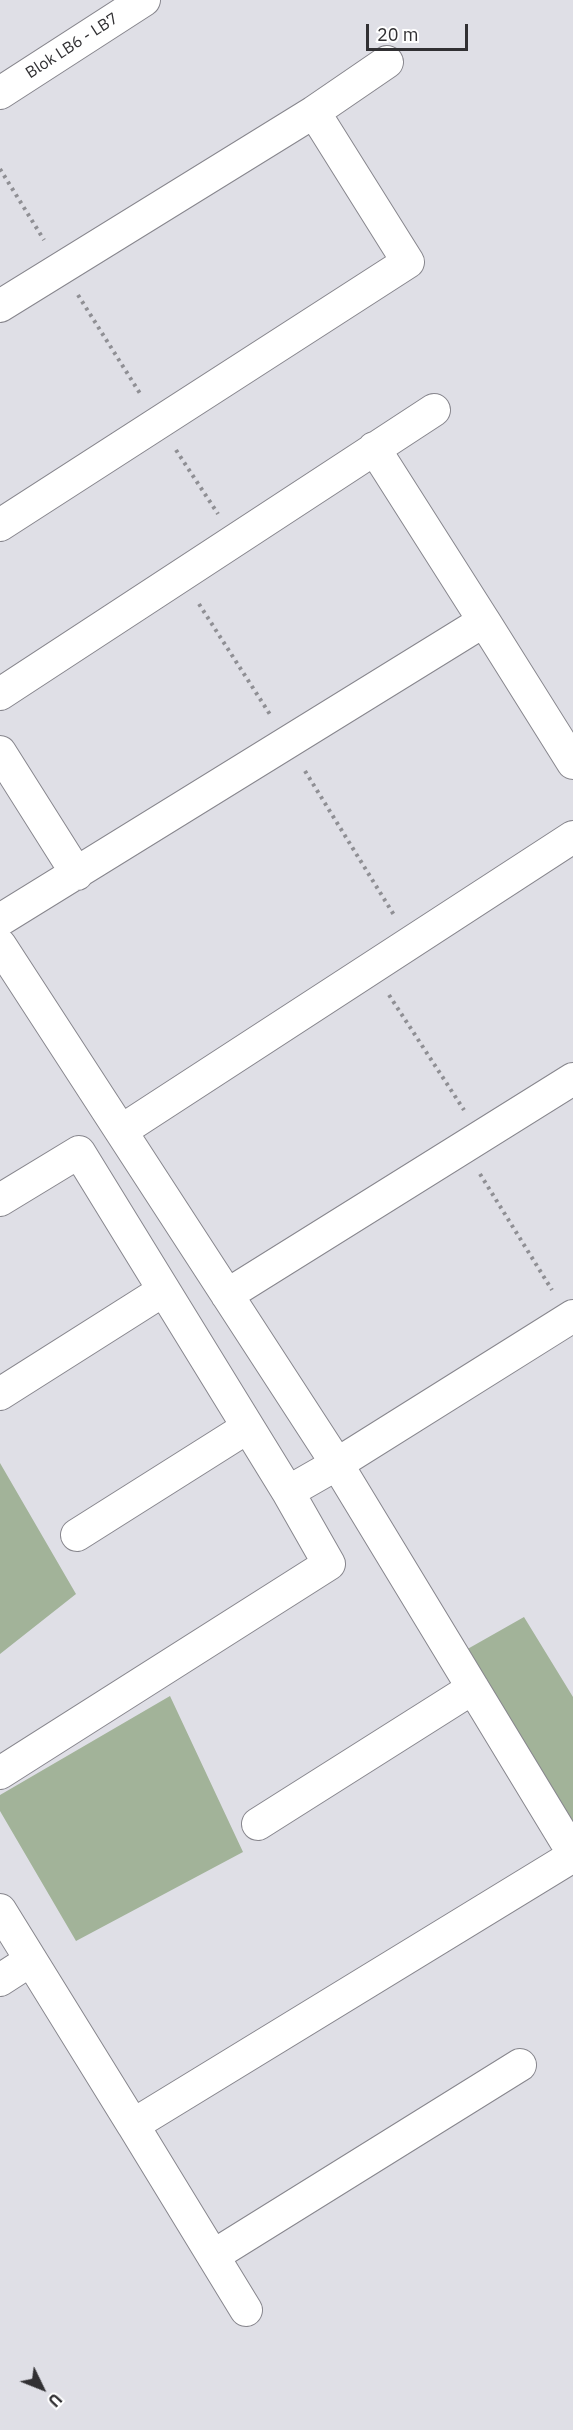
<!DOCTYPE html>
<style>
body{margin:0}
#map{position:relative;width:573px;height:2430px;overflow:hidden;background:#dfdfe6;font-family:"IBM Plex Sans",sans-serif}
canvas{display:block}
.north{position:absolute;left:12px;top:2358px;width:60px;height:60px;-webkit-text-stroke:4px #fff;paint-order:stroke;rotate:133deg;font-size:16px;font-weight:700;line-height:24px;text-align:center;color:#313033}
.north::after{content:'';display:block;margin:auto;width:21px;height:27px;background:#313033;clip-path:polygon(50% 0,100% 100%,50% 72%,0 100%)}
.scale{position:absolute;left:366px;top:24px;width:102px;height:27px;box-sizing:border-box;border:3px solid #313033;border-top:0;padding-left:8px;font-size:18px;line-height:21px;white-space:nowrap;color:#313033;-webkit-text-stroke:4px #fff;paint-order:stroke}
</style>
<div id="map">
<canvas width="573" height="2430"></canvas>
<div class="north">U</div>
<div class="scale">20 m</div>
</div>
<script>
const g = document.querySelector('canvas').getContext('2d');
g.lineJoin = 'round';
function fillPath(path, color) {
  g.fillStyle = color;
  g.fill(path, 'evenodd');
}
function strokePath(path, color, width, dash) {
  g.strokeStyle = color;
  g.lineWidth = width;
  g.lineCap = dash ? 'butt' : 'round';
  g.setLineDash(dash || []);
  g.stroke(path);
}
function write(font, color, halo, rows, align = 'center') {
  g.font = font + ' "IBM Plex Sans",sans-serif';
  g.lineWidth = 4.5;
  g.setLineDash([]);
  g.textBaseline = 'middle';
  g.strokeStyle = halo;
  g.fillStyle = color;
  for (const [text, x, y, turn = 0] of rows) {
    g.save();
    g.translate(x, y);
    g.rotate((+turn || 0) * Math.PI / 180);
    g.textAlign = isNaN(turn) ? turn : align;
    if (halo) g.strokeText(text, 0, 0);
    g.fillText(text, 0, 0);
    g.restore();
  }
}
const green = new Path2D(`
 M0 1463 76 1594 0 1654Z
 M524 1617 573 1697V1825L464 1651Z
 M170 1696 243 1852 76 1941 0 1811V1795Z`);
const path = new Path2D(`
 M0 169 44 240
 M78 295 141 395
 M176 450 218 514
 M199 604 271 716
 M305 771 394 915
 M389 995 464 1110
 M480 1174 552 1290`);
const minor = new Path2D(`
 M0 93 144 0
 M0 306 314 112 387 62
 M0 525 408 262 314 112
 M484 621 573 763
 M0 694 434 410
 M0 752 77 874
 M0 920 484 621 374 448
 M0 945 337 1464 573 1853
 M121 1131 573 837
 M0 1200 79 1152 288 1492 337 1464 573 1316
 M227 1295 573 1079
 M0 1394 164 1290
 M77 1535 248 1427
 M0 1773 329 1564 288 1492
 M258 1824 473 1688
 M0 1910 133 2125 573 1856
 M0 1980 31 1960
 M133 2125 246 2310
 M213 2256 520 2065`);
const streetNames = [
 ["Blok LB6 - LB7",72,46,-33]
];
fillPath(green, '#a2b399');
strokePath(minor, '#87868d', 34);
strokePath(path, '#8f8f94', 4, [3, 4.5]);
strokePath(minor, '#fff', 32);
write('16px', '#313033', '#fff', streetNames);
</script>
